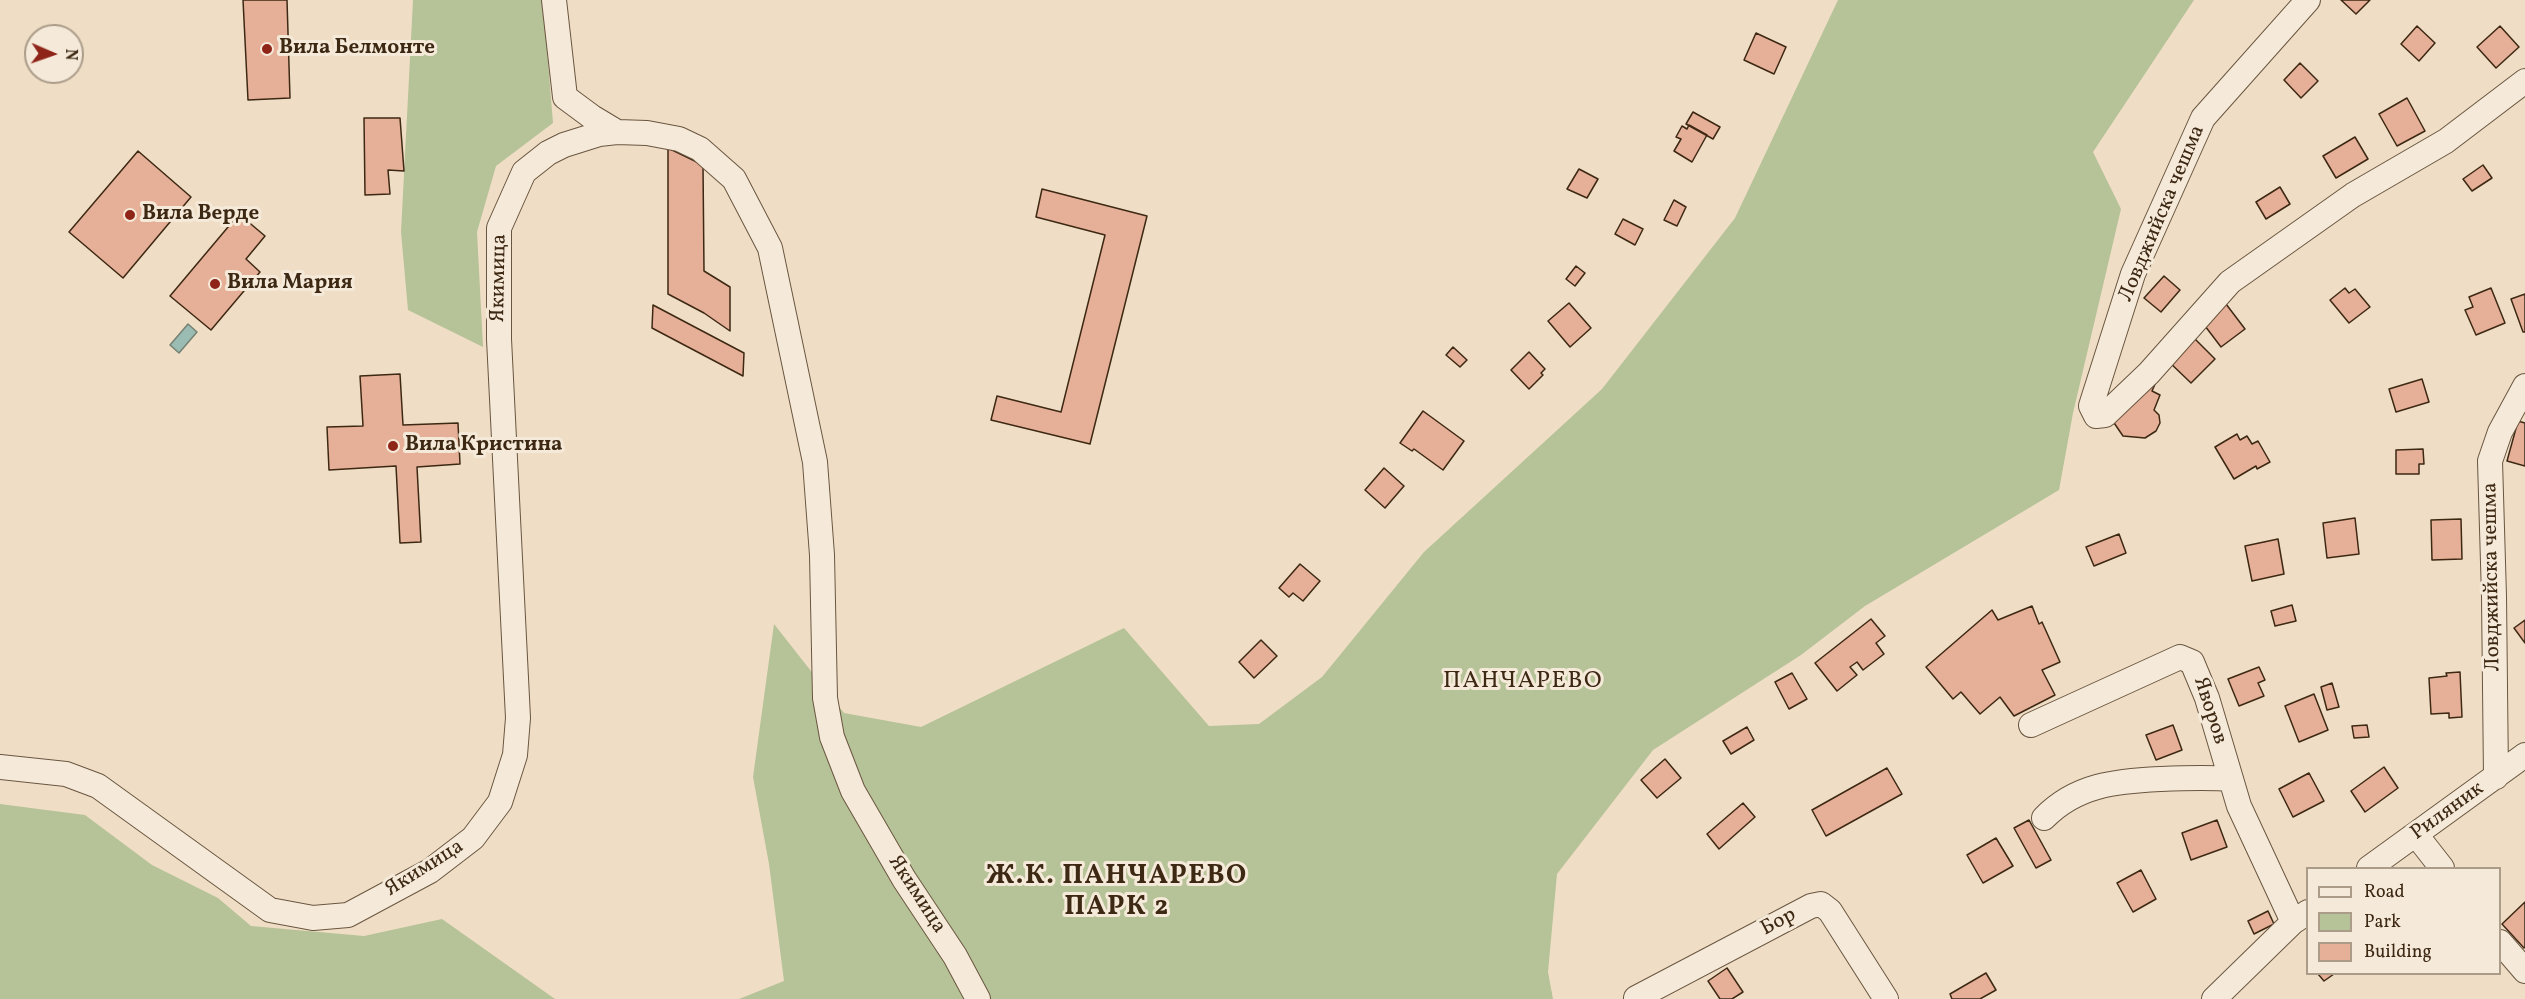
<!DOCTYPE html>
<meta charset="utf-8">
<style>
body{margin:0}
#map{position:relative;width:2525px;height:999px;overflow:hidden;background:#efdec5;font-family:Vollkorn,serif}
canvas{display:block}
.legend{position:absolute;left:2306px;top:867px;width:195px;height:108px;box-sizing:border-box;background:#f5ead9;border:2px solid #ab9c8a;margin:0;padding:8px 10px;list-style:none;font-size:18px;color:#3d2813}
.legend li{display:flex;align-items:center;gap:12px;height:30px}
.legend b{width:30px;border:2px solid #ab9c8a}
.north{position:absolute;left:24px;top:24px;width:60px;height:60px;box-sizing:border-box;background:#f5ead9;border:2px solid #ab9c8a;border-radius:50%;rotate:92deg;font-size:16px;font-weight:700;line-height:24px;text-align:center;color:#3d2813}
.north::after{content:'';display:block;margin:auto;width:21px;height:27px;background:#8f2418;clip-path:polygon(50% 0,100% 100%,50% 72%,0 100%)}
</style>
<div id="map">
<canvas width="2525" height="999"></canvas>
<ul class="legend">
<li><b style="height:8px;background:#f5ead9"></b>Road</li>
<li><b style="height:16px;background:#b6c297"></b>Park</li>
<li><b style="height:16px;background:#e6af97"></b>Building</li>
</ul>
<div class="north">N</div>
</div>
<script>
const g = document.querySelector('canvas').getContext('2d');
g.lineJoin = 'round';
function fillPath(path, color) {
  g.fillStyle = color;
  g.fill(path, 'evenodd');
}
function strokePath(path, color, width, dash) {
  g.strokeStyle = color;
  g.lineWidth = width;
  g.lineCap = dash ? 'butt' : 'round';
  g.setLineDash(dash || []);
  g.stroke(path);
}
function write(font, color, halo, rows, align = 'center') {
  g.font = font + ' Vollkorn,serif';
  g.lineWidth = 6;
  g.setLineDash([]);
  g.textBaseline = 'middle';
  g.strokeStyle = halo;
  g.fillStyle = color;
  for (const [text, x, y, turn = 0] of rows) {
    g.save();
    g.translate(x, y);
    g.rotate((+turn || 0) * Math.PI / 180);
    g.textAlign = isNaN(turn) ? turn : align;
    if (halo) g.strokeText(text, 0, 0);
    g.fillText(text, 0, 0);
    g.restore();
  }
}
const green = new Path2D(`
 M413 0H543L553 123 496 166 477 232 483 347 408 310 401 232Z
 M1838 0H2194L2093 152 2121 209 2073 413 2059 490 1865 606 1801 655 1653 750 1557 874 1548 972 1553 999H739L784 981 769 864 753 777 774 624 844 713 921 727 1124 628 1209 726 1259 724 1322 677 1424 552 1602 389 1735 218Z
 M0 804 85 815 152 865 218 898 251 926 364 936 442 919 555 999H0Z`);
const water = new Path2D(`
 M188 324 197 332 179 353 170 345Z`);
const building = new Path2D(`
 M243 0H287L290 98 248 100Z
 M2341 0H2370L2356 14Z
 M2417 26 2435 43 2419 61 2401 44Z
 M2500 26 2519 47 2496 68 2477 47Z
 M1756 33 1786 47 1774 74 1744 60Z
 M2300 63 2318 81 2301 98 2284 80Z
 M2407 98 2425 131 2397 146 2379 114Z
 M1693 112 1720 127 1713 139 1686 124Z
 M364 118H400L404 171 388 170 390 194 365 195Z
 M1689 125 1707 135 1692 162 1674 151 1681 139 1676 137 1682 126 1687 129Z
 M2355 137 2368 159 2336 178 2323 156Z
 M668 148 703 165 704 271 730 287V331L704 313 668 294Z
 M138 151 191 197 123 278 69 232Z
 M2483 165 2492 178 2472 191 2463 179Z
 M1579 169 1598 179 1587 198 1567 189Z
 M2280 187 2290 204 2266 219 2256 202Z
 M1042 189 1147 216 1090 444 991 420 997 396 1061 412 1105 235 1036 217Z
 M1674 200 1686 207 1677 226 1664 220Z
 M239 214 265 236 246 259 260 272 211 330 170 296Z
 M1623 219 1643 229 1635 245 1615 234Z
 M1576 266 1585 273 1575 286 1566 279Z
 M2164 276 2180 290 2161 312 2144 298Z
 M2345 288 2349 293 2355 289 2370 307 2349 323 2330 300Z
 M2491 288 2505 323 2476 335 2465 310 2473 307 2469 297Z
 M2525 294V332H2523L2511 299Z
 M1569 303 1591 328 1570 347 1548 321Z
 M2226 304 2245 329 2221 347 2202 322Z
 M653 305 744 353 743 376 652 328Z
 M2190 334 2215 359 2191 383 2166 359Z
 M1453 347 1467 360 1460 367 1446 355Z
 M1529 352 1545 369 1541 373 1543 375 1529 389 1511 370Z
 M400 374 403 425 458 423 460 464 417 467 421 542 400 543 396 466 329 470 327 427 363 426 360 376Z
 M2422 379 2429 402 2396 412 2389 389Z
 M2156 382 2152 391 2160 395 2154 410 2159 415 2160 423 2156 431 2145 438 2123 436 2110 417Z
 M1423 411 1464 441 1443 470 1414 449 1412 451 1400 443Z
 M2518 421 2525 423V466L2507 461Z
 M2237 434 2240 440 2247 436 2252 444 2258 441 2270 462 2257 469 2256 466 2234 479 2215 447Z
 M2423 449 2424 464H2419V474H2396V450Z
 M1384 468 1404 486 1385 508 1365 490Z
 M2355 518 2359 554 2327 558 2323 523Z
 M2461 519 2462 559 2432 560 2431 520Z
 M2119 534 2126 553 2094 566 2086 547Z
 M2278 539 2284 574 2252 581 2245 546Z
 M1300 564 1320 581 1303 601 1293 593 1289 597 1279 588Z
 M2292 605 2296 621 2275 626 2271 611Z
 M2032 606 2039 624 2042 622 2060 662 2042 670 2055 695 2014 716 2000 697 1980 714 1961 692 1953 699 1926 667 1992 610 1998 620Z
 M1871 619 1885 636 1876 643 1884 654 1863 670 1857 662 1850 667 1857 675 1837 691 1815 663Z
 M2525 620V643L2514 628Z
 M1261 640 1277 656 1254 678 1239 662Z
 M2259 667 2265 680 2258 683 2264 696 2239 706 2228 679Z
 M2460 672 2462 717 2449 718V713L2431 714 2429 678 2447 676 2446 673Z
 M1792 673 1807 699 1789 709 1775 682Z
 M2332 683 2339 707 2327 710 2321 687Z
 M2314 694 2328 730 2299 742 2285 706Z
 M2173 725 2182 750 2156 760 2146 735Z
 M2367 725 2369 737 2354 738 2352 726Z
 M1747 727 1754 740 1731 754 1723 741Z
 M1665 759 1681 778 1657 798 1641 780Z
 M2384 767 2398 788 2365 812 2351 791Z
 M1887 768 1902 794 1826 836 1812 810Z
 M2309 773 2324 801 2293 817 2279 789Z
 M1743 803 1755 817 1719 849 1707 834Z
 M2029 820 2051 860 2036 868 2014 828Z
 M2217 820 2227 847 2191 860 2182 833Z
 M1996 838 2013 866 1983 883 1967 855Z
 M2141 870 2156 899 2133 912 2117 883Z
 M2525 902V947L2524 948 2502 924Z
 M2268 911 2274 924 2254 934 2248 921Z
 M1727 968 1743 992 1732 999H1720L1708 981Z
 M1986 973 1996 990 1980 999H1952L1950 994Z
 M2318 974H2334L2324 981Z`);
const minor = new Path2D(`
 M554 0 565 97 592 117 617 132
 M2308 0 2203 118 2133 274 2091 406 2096 416 2105 415 2149 373 2230 282 2353 195 2446 141 2525 81
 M2031 725 2180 657 2192 662 2207 698 2239 806 2293 922
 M0 767 66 774 98 786 270 910 313 918 348 915 430 871 473 838 500 802 515 755 518 718 499 339V228L524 172 548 153 564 145 599 134 617 132 647 133 679 139 700 149 734 179 770 248 815 462 822 555 825 698 832 737 853 791 904 879 955 956 978 999
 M2496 777 2494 596 2490 461 2500 432 2525 386
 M2044 818C2076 785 2116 781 2160 779 2184 778 2207 777 2231 779
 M2417 836 2442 868
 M2369 868 2525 755
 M2500 942 2525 971
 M1636 998 1811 906 1821 904 1830 911 1886 999
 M2214 999 2293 922 2308 912`);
const markers = [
 [267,49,6,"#8f2418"],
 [130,215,6,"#8f2418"],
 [215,284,6,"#8f2418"],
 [393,446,6,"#8f2418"]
];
const poiNames = [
 ["Вила Белмонте",279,49],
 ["Вила Верде",142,215],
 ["Вила Мария",227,284],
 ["Вила Кристина",405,446]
];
const streetNames = [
 ["Ловджийска чешма",2163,214,-67],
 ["Якимица",500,278,-89],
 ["Ловджийска чешма",2493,577,-91],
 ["Яворов",2209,711,72],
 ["Риляник",2448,812,-36],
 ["Якимица",425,869,-32],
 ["Якимица",916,895,57],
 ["Бор",1779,923,-28]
];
const quarterNames = [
 ["ПАНЧАРЕВО",1523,683]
];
const districtNames = [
 ["Ж.К. ПАНЧАРЕВО",1117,878],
 ["ПАРК 2",1117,909]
];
fillPath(green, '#b6c297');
fillPath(water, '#9abcb3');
strokePath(water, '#758173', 1.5);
fillPath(building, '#e6af97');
strokePath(building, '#3d2813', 1.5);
strokePath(minor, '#6a5640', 26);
strokePath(minor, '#f5ead9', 24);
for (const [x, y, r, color] of markers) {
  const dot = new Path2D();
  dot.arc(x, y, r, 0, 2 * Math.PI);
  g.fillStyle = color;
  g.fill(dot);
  strokePath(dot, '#f5ead9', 2);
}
write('bold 21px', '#3d2813', '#f5ead9', poiNames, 'left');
write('21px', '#3d2813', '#f5ead9', streetNames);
g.letterSpacing = '1.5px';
write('24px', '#3d2813', '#f5ead9', quarterNames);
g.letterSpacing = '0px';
g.letterSpacing = '1.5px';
write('bold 27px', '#3d2813', '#f5ead9', districtNames);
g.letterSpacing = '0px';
</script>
